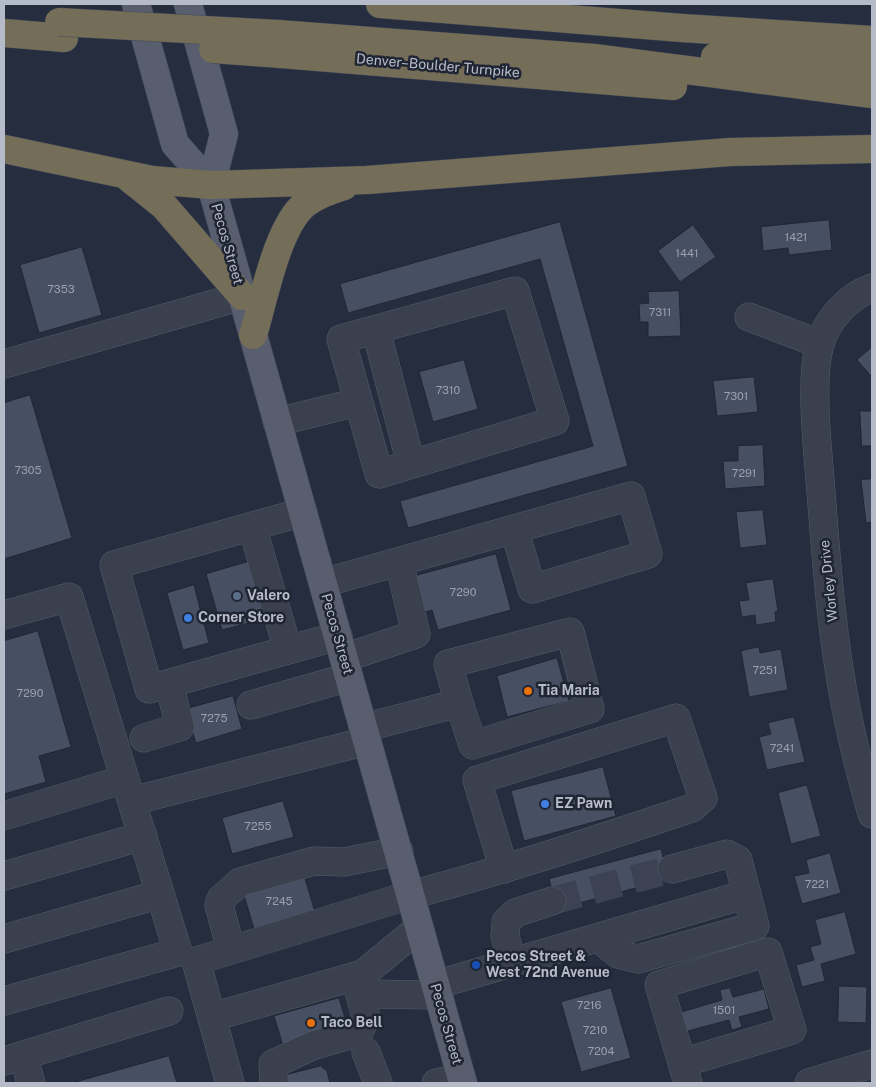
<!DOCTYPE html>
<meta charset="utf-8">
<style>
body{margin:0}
#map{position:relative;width:876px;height:1087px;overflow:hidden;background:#262d3e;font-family:"Public Sans",sans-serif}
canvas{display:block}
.frame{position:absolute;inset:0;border:5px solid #b6bbc9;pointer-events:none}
</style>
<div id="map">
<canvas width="876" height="1087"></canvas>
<div class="frame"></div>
</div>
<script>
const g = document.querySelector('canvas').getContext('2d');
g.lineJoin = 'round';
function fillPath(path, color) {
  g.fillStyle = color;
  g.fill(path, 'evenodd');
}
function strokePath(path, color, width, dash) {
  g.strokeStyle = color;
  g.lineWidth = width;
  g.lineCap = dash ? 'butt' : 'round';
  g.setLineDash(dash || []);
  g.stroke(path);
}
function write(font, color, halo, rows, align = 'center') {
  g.font = font + ' "Public Sans",sans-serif';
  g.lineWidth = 5;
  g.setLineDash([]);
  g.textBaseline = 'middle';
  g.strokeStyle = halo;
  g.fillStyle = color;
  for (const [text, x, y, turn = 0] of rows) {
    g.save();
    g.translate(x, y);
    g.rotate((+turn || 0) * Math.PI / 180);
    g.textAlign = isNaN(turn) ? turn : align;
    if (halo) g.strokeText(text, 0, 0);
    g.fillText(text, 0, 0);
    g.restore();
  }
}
const building = new Path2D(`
 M829 220 832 250 789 255 788 248 763 251 761 227Z
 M560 222 628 466 408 528 400 501 593 446 540 259 348 313 340 284Z
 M693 225 716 257 680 282 658 251Z
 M82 247 102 315 39 333 20 265Z
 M679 291 681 336 648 337V322H640L639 304 649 303 648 292Z
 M872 347V377L857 360Z
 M464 360 478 409 433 422 419 372Z
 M754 377 758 412 717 416 713 381Z
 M30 395 72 538 4 559V403Z
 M860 411H872V446H862Z
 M763 445 765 486 725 489 723 461H738V446Z
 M872 479V522L866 523 861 480Z
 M763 510 767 545 740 548 736 512Z
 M496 554 511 610 438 630 432 610 425 612 415 576Z
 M251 561 268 618 222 630 206 574Z
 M773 579 778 611 775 612 776 622 756 625 755 615 742 617 739 601 749 600 746 583Z
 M194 585 209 643 183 650 167 593Z
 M38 631 71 747 39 756 46 782 4 794V641Z
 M759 647 760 653 781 649 788 690 749 697 741 651Z
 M557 658 569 701 507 717 497 676Z
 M233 696 242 729 196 743 186 709Z
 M794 717 805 762 767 770 759 737 771 734 768 723Z
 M603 767 616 816 524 841 511 791Z
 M807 785 821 836 791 844 778 793Z
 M283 801 294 837 232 854 222 818Z
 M661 849 669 879 557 909 549 879Z
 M830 853 841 893 802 904 794 876 809 873 806 860Z
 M304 875 315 912 254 929 243 892Z
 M845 912 856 954 821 964 825 981 802 987 796 965 814 960 810 947 821 944 815 920Z
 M839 986 867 987 866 1023 838 1022Z
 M611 988 631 1058 581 1072 561 1002Z
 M730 988 733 997 764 989 769 1009 739 1017 742 1027 732 1030 729 1020 684 1032 678 1013 722 1000 720 990Z
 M339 998 349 1031 284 1049 274 1016Z
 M169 1056 177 1083H72Z
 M321 1066 327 1071 330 1083H288L286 1075Z`);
const minorTunnel = new Path2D(`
 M552 901 672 869`);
const minor = new Path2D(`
 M872 288C849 296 827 319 820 344 810 377 817 444 820 479 826 556 831 633 846 708 853 744 862 779 872 814
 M515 291 555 421 379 474 341 339Z
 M749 317 820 344
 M376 330 411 464
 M4 364 242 296
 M277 422 358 402
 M252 526 288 650 149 689 114 565 303 512
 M323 583 631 496 648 554 532 589 514 529
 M4 615 69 597 178 952 4 1001
 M288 650 338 636
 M344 658 416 634 399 562
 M251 705 349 677
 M363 728 459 703 448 664 570 632 590 709 473 745 459 703
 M144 738 180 727 169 684
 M132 801 367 741
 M4 816 125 779
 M4 876 143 836
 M598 938 618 954 638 959 755 926 738 860 727 854 672 869
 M4 939 160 894
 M231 950 219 905 221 899 240 882 314 861 344 862 399 851
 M512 962 505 936 506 922 515 913 552 901
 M435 985 747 894
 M360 994 438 995
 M212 1017 363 974 419 928
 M366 1052 378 1083
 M23 1055 31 1083
 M4 1061 169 1011
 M682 1063 792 1030 768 952 659 985 688 1083
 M230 1083 196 961 410 895C506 870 599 839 692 808L703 798 676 718 477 780 504 869
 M274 1083 273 1064 312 1046 359 1032 366 1017 355 977
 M436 1083 461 1077
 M809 1083 872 1064`);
const major = new Path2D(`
 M136 4 175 144 211 185 463 1083
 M188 4 224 134 211 185`);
const highway = new Path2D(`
 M380 4 682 28 872 40
 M4 33 64 38
 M278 34 594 58 872 94
 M281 54 673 86
 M715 57 872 66
 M4 149 152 180 211 185 367 180 730 152 872 149
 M129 178 164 206 242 296
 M253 335C264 299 277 227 305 204 316 195 331 190 344 186`);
const highwayBridge = new Path2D(`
 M59 22 278 34
 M213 49 281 54`);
const markers = [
 [237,596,5,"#5c6f8a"],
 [188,618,5,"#3f7fe0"],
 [528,691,5,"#e8710a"],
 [545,804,5,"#3f7fe0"],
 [476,965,5,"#1a4fb4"],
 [311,1023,5,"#e8710a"]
];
const numberNames = [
 ["1421",796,238],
 ["1441",687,254],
 ["7353",61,290],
 ["7311",660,313],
 ["7310",448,391],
 ["7301",736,397],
 ["7305",28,471],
 ["7291",744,474],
 ["7290",463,593],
 ["7251",765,671],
 ["7290",30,694],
 ["7275",214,719],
 ["7241",782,749],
 ["7255",258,827],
 ["7221",817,885],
 ["7245",279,902],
 ["7216",589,1006],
 ["1501",724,1011],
 ["7210",595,1031],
 ["7204",601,1052]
];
const streetNames = [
 ["Denver–Boulder Turnpike",438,66,5],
 ["Pecos Street",227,244,74],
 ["Worley Drive",829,581,-96],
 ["Pecos Street",337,634,74],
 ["Pecos Street",446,1024,74]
];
const poiNames = [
 ["Valero",247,596],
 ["Corner Store",198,618],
 ["Tia Maria",538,691],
 ["EZ Pawn",555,804],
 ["Pecos Street &",486,957],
 ["West 72nd Avenue",486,973],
 ["Taco Bell",321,1023]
];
fillPath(building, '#474f62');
strokePath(building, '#212735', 1);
strokePath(minorTunnel, '#3c4253', 28, [28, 14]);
strokePath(minor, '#555b69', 29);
strokePath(major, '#434957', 29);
strokePath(highway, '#424856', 29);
strokePath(minor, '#3a404e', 28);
strokePath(major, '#585e6e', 28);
strokePath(highway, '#746d58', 28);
strokePath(highwayBridge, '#424856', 29, []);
strokePath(highwayBridge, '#746d58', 28);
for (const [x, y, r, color] of markers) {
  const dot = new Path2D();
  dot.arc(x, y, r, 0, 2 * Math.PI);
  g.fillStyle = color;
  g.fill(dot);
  strokePath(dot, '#1f2533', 2);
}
write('11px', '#9aa0af', null, numberNames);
write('14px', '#b6bbc9', '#1f2533', streetNames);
write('bold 14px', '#b6bbc9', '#1f2533', poiNames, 'left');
</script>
